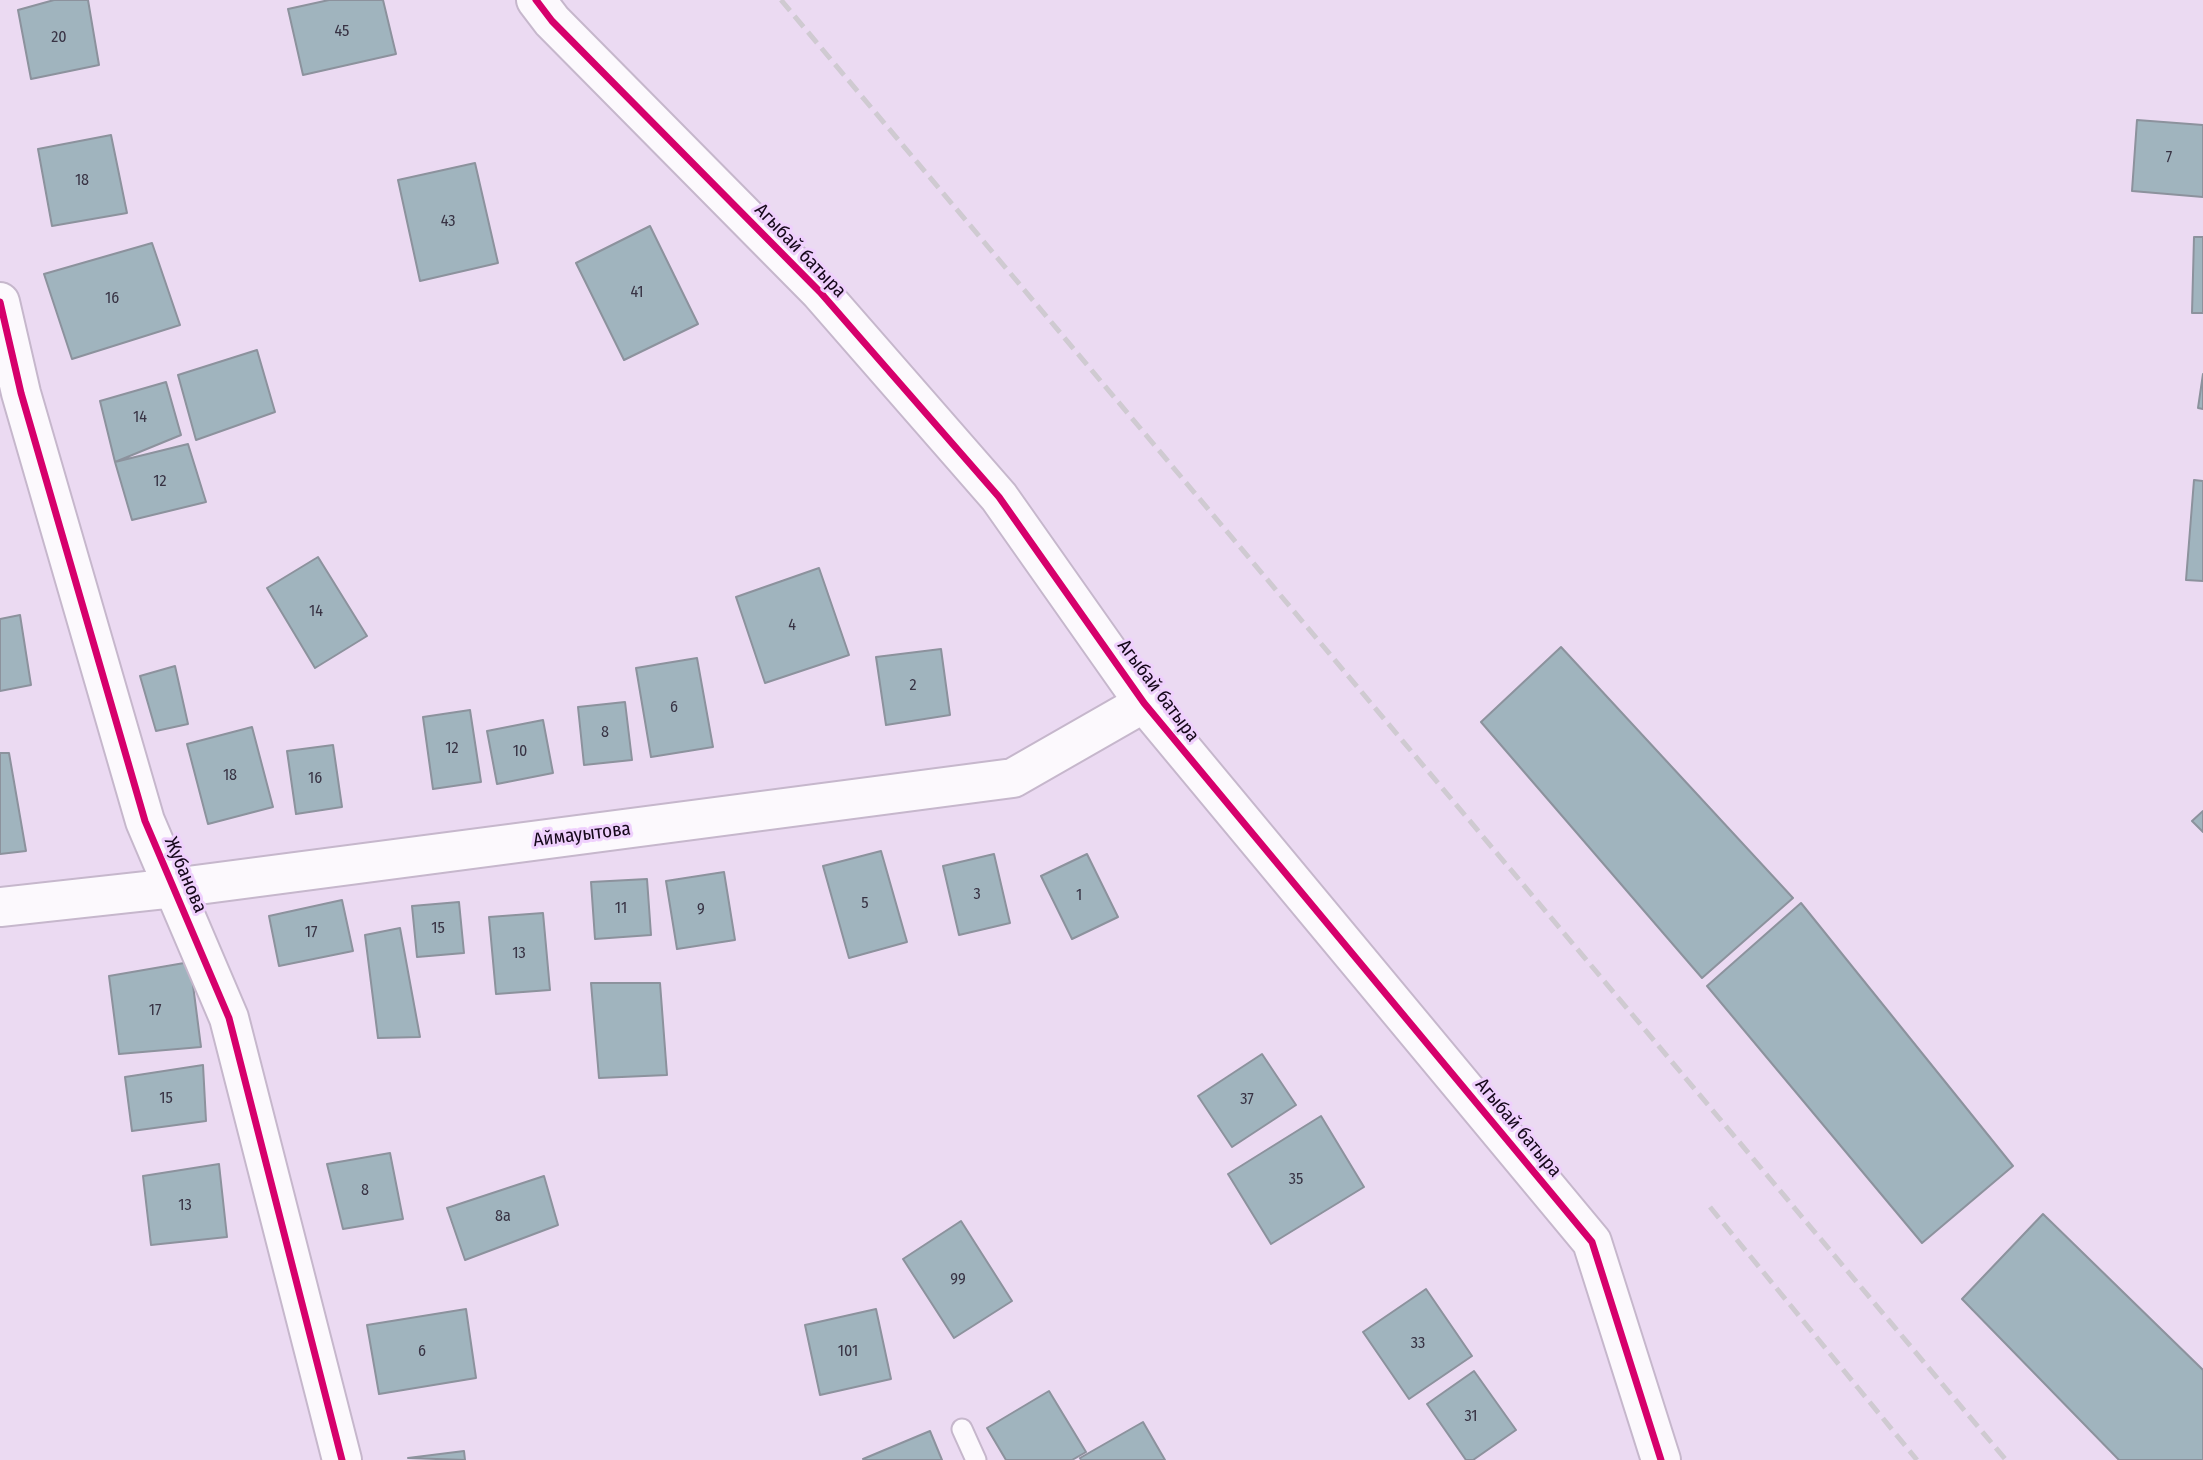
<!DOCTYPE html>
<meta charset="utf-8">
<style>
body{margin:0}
canvas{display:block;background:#ebdaf2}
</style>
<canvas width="2203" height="1460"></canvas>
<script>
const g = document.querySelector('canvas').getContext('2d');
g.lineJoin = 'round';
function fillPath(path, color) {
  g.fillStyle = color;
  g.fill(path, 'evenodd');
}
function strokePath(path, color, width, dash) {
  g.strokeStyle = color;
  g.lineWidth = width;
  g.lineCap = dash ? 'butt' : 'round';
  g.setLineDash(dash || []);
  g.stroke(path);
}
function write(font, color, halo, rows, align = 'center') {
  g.font = font + ' "Fira Sans Condensed",sans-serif';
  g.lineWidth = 6;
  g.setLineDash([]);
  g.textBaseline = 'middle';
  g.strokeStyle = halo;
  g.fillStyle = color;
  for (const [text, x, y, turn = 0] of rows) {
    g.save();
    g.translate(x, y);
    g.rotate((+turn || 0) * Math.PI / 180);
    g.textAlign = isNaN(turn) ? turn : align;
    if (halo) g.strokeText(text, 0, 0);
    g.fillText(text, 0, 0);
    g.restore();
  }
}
const building = new Path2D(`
 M54 0H88L99 65 31 79 18 10Z
 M329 0H383L396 54 303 75 288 9Z
 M2137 120 2203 125V197L2132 191Z
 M111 135 127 213 52 226 38 149Z
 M475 163 498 263 420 281 398 180Z
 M650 226 698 324 624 360 576 263Z
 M2194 237H2203V313H2192Z
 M152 243 180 325 72 359 44 274Z
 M257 350 275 412 196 440 178 375Z
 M2203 374V409L2198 408Z
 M166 382 181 435 115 462 100 401Z
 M188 444 206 502 132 520 115 462Z
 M2194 480 2203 481V581L2186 580Z
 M318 557 367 636 315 668 267 588Z
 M819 568 849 655 765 683 736 597Z
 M20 615 31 685 0 691V619Z
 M1561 647 1793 898 1702 978 1481 722Z
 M941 649 950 715 886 725 876 657Z
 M697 658 713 747 651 757 636 668Z
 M175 666 188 724 156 731 140 676Z
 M625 702 632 760 584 765 578 707Z
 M470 710 481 782 433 789 423 717Z
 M543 720 553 773 497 784 487 731Z
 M252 727 273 807 208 824 187 744Z
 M333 745 342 807 296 814 287 751Z
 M0 753H9L26 851 0 854Z
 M2203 811V832L2192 821Z
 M881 851 907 942 849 958 823 866Z
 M994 854 1010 923 959 935 943 866Z
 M1087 854 1118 917 1072 939 1041 876Z
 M724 872 735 940 677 949 666 881Z
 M647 879 651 935 595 939 591 882Z
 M342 900 353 951 279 966 269 916Z
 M459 902 464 953 417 957 412 906Z
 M1801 903 2013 1166 1922 1243 1707 986Z
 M543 913 550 990 496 994 489 917Z
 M400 928 420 1037 378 1038 365 935Z
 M190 962 201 1047 119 1054 109 976Z
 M591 983H660L667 1075 599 1078Z
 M1262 1054 1296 1105 1232 1147 1198 1096Z
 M203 1065 206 1121 132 1131 125 1077Z
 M1321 1116 1364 1187 1271 1244 1228 1174Z
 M390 1153 403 1219 343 1229 327 1164Z
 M219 1164 227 1237 151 1245 143 1176Z
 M544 1176 558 1225 465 1260 447 1208Z
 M2043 1214 2203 1370V1460H2119L1962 1299Z
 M961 1221 1012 1301 954 1338 903 1259Z
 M1426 1289 1472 1356 1409 1399 1363 1332Z
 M466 1309 476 1378 379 1394 367 1325Z
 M876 1309 891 1379 820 1395 805 1325Z
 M1474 1371 1516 1430 1473 1460H1466L1427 1404Z
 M1049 1391 1086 1452 1072 1460H1006L987 1428Z
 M1143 1422 1165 1460H1081L1080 1458Z
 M930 1431 942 1460H864L863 1459Z
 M464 1451 465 1460 408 1458Z`);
const lane = new Path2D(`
 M962 1429 976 1460`);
const street = new Path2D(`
 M536 0 552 21 820 292 999 497 1144 703 1592 1242 1661 1460
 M0 302 21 393 145 821 229 1018 342 1460
 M0 907 174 888 1013 778 1144 703`);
const rail = new Path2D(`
 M781 0 2006 1460
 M1710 1207 1917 1460`);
const cycleway = new Path2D(`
 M536 0 552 21 820 292 999 497 1144 703 1592 1242 1661 1460
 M0 302 21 393 145 821 229 1018 342 1460`);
const numberNames = [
 ["45",342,32],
 ["20",59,38],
 ["7",2169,158],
 ["18",82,181],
 ["43",448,222],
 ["41",637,293],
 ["16",112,299],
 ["14",140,418],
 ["12",160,482],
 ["14",316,612],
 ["4",792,626],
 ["2",913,686],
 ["6",674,708],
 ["8",605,733],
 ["12",452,749],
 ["10",520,752],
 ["18",230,776],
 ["16",315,779],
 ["3",977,895],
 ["1",1079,896],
 ["5",865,904],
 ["11",621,909],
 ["9",701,910],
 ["15",438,929],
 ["17",311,933],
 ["13",519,954],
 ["17",155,1011],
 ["15",166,1099],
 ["37",1247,1100],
 ["35",1296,1180],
 ["8",365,1191],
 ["13",185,1206],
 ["8а",503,1217],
 ["99",958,1280],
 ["33",1418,1344],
 ["6",422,1352],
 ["101",848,1352],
 ["31",1471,1417]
];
const streetNames = [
 ["Агыбай батыра",800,251,46],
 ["Агыбай батыра",1158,691,53],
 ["Аймауытова",582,835,-7],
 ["Жубанова",185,875,67],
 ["Агыбай батыра",1518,1128,50]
];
fillPath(building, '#a0b4be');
strokePath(building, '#8c929d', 2);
strokePath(lane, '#c6b7cc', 23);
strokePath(street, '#c6b7cc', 42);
strokePath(lane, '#fcf9fd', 19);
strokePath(street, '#fcf9fd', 38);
strokePath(rail, '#cfcad1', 5, [14, 7]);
strokePath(cycleway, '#d6006c', 7);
write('16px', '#383344', null, numberNames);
write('19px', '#16081b', '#efd0fd', streetNames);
</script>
